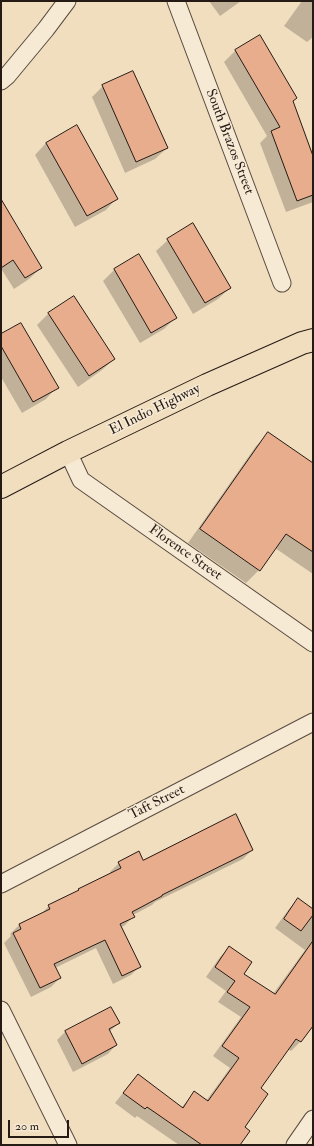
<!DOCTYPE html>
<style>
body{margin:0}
#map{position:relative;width:314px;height:1146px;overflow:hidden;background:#f1debf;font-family:"IM FELL Double Pica",serif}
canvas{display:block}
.frame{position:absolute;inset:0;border:2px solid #261a15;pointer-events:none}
.scale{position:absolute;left:8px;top:1120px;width:61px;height:18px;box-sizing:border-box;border:2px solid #261a15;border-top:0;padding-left:5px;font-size:12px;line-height:14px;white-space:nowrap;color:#261a15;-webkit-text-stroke:3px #f6ead5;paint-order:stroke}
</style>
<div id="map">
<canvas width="314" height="1146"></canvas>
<div class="frame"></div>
<div class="scale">20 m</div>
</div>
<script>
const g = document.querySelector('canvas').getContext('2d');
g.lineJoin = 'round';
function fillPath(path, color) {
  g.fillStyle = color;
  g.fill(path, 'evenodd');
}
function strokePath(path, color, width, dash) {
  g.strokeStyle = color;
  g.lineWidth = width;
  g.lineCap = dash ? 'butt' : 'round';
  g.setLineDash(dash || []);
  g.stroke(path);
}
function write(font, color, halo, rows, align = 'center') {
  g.font = font + ' "IM FELL Double Pica",serif';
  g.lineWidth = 3;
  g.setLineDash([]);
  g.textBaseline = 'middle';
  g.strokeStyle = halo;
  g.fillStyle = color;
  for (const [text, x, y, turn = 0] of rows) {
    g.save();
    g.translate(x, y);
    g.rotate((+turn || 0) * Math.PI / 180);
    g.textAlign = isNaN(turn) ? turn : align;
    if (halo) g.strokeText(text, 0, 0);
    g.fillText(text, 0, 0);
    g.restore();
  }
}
const shadow = new Path2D(`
 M209 1H241L220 16Z
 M302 1H313V37L307 42 284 26Z
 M260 37 292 102 313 159V202L286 212 260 143 267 136 224 62 235 51Z
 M103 86 167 148 155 159 125 173 92 97Z
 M77 126 117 198 106 210 75 227 35 155 46 143Z
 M1 201 41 268 29 279 14 289 2 270 1 271Z
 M193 225 230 288 218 299 193 314 156 251 168 240Z
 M139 256 175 318 164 329 140 343 103 281 114 270Z
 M48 314 114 359 102 370 78 387 37 325Z
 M1 335 57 387 46 399 22 413 1 377Z
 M269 433 313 464V574L275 548 259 570 246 583 188 543 256 446Z
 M252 850 243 859 155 902 152 905 133 915 134 916 124 926 121 927 140 966 131 975 113 984 96 948 55 968 60 978 51 987 31 997 4 943 11 936 10 934 19 925 40 915 49 906 111 874 110 872 119 863Z
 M298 900 313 910V1024L300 1042 291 1051 288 1049 259 1088 244 1127 239 1145H179L137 1116 135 1118 115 1103 129 1085 138 1075 181 1108 194 1093 206 1101 230 1068 213 1056 241 1017 218 1002 226 991 206 977 220 957 230 947 243 974 273 994 305 950 275 928 289 909Z
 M111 1008 119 1023 109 1032 116 1045 108 1054 73 1072 57 1040 65 1032Z`);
const building = new Path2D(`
 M260 35 297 98 293 101 313 156V195L297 201 271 131 280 127 235 50Z
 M133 71 168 148 136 162 102 85Z
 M77 125 118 199 87 216 46 143Z
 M1 199 42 268 25 278 13 260 1 268Z
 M193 223 231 288 205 303 167 239Z
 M139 254 177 318 151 333 114 269Z
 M74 296 115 359 89 376 48 313Z
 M21 323 59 388 33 402 1 346V334Z
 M268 432 313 463V552L286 534 260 571 200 529Z
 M236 814 253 850 162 895V896L132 912 135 917 120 924 141 967 122 976 105 940 54 964 61 978 40 988 13 933 21 929 19 924 50 909 48 905 79 890 78 889 121 868 118 862 139 851 143 860Z
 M298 898 313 909V915L301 931 284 919Z
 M313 941V1026L301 1042 296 1039 261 1088 268 1094 245 1127 250 1131 240 1145H202L147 1107 145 1109 123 1093 138 1074 183 1108 194 1091 208 1101 239 1058 222 1046 250 1007 227 992 235 981 215 967 229 946 252 962 244 974 275 994Z
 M111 1007 120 1023 109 1029 117 1045 82 1064 65 1031Z`);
const minor = new Path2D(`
 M176 1 282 283
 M1 81 7 76 46 29 67 1
 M68 452 81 480 313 643
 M1 884 313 722
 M1 1010 68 1145
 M295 1145 313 1119`);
const primary = new Path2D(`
 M1 487 68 452 207 385 302 343 313 340`);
const streetNames = [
 ["South Brazos Street",229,142,69],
 ["El Indio Highway",155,410,-26],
 ["Florence Street",185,553,35],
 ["Taft Street",157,803,-27]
];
fillPath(shadow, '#0003');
fillPath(building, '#e8ad8d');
strokePath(building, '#261a15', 1);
strokePath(minor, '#594b40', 19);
strokePath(primary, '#261a15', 24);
strokePath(minor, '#f6ead5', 17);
strokePath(primary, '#f1debf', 22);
write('14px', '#261a15', '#f6ead5', streetNames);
</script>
